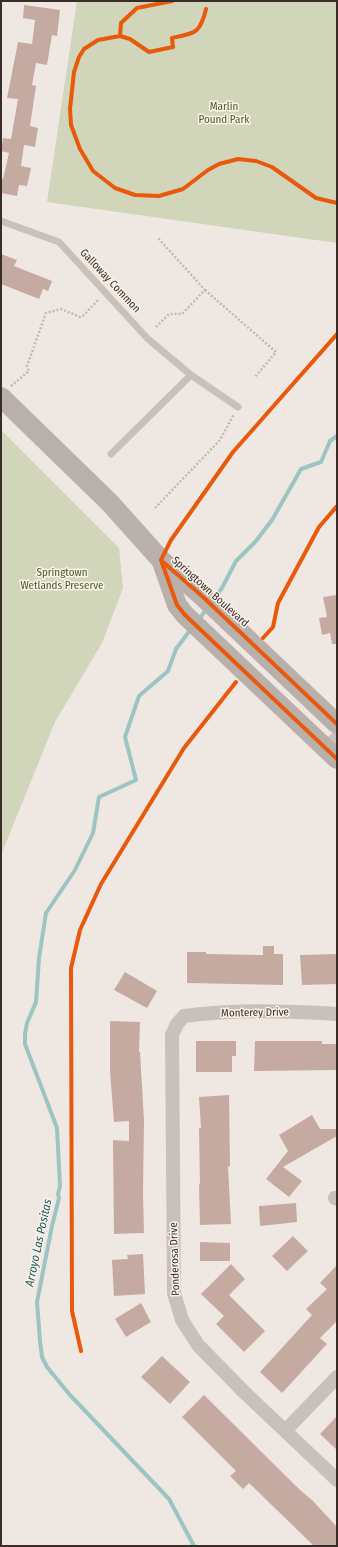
<!DOCTYPE html>
<style>
body{margin:0}
#map{position:relative;width:338px;height:1547px;overflow:hidden;background:#efe8e2;font-family:"Fira Sans Condensed",sans-serif}
canvas{display:block}
.frame{position:absolute;inset:0;border:2px solid #3a2d28;pointer-events:none}
</style>
<div id="map">
<canvas width="338" height="1547"></canvas>
<div class="frame"></div>
</div>
<script>
const g = document.querySelector('canvas').getContext('2d');
g.lineJoin = 'round';
function fillPath(path, color) {
  g.fillStyle = color;
  g.fill(path, 'evenodd');
}
function strokePath(path, color, width, dash) {
  g.strokeStyle = color;
  g.lineWidth = width;
  g.lineCap = dash ? 'butt' : 'round';
  g.setLineDash(dash || []);
  g.stroke(path);
}
function write(font, color, halo, rows, align = 'center') {
  g.font = font + ' "Fira Sans Condensed",sans-serif';
  g.lineWidth = 3;
  g.setLineDash([]);
  g.textBaseline = 'middle';
  g.strokeStyle = halo;
  g.fillStyle = color;
  for (const [text, x, y, turn = 0] of rows) {
    g.save();
    g.translate(x, y);
    g.rotate((+turn || 0) * Math.PI / 180);
    g.textAlign = isNaN(turn) ? turn : align;
    if (halo) g.strokeText(text, 0, 0);
    g.fillText(text, 0, 0);
    g.restore();
  }
}
const green = new Path2D(`
 M77 1H337V243L47 202Z
 M1 430 119 548 123 588 102 643 55 722 1 855Z`);
const stream = new Path2D(`
 M213 600 222 588 236 561 256 541 272 520 301 469 321 462 330 441 337 436
 M198 621 207 608
 M191 629 176 649 168 671 139 696 125 737 136 780 99 797 93 833 75 870 46 913 39 958 36 1002 27 1023 25 1034V1044L57 1128 60 1186 58 1194 59 1198 52 1226 37 1302 40 1341 42 1357 47 1367 70 1395 169 1499 194 1546`);
const building = new Path2D(`
 M24 5 60 10 57 36 52 35 47 65 36 63 32 85 36 86 30 126 38 128 35 147 24 145 21 166 31 168 27 186 19 185 17 196 1 193V178L3 179 9 153 1 151 3 138 11 139 18 99 7 98 18 42 32 44 35 20 23 18Z
 M1 254 17 260 14 266 52 281 48 291 43 289 39 299 1 284Z
 M337 595V644H332L330 633 322 635 319 618 327 617 323 597Z
 M263 946H274V954H283V985L187 983V952H206V954L263 955Z
 M337 954V984L302 985 300 955Z
 M125 972 157 991 147 1008 114 990Z
 M110 1021 140 1022 139 1052H140L144 1120 143 1194 144 1233 114 1234 113 1140 129 1141V1121L114 1122 110 1072Z
 M196 1041H236V1056H232V1072H196Z
 M255 1041H322V1044H337V1070L254 1071Z
 M229 1095 230 1166 228 1167 231 1224 200 1225 199 1184H200L199 1128H201L199 1097Z
 M312 1115 320 1129H337V1136L283 1167 302 1181 289 1197 266 1179 288 1151 279 1135Z
 M296 1203 297 1222 260 1226 259 1206Z
 M293 1236 308 1251 287 1271 272 1256Z
 M200 1242 230 1243V1261H200Z
 M143 1254 145 1294 114 1296 112 1260 128 1259 127 1255Z
 M231 1264 245 1279 229 1295 265 1331 244 1352 216 1324 224 1316 201 1294Z
 M337 1265V1321L320 1338 327 1344 282 1393 260 1372 312 1315 306 1309 327 1289 320 1283Z
 M141 1303 151 1322 126 1337 115 1319Z
 M162 1356 190 1382 170 1404 141 1377Z
 M204 1395 299 1489 313 1501 337 1527V1546H314L249 1483 243 1489 230 1476 236 1471 182 1417Z
 M337 1416V1450L320 1434Z`);
const path = new Path2D(`
 M205 290 276 352 255 377
 M156 327 169 314H182L205 290 158 238
 M11 386 29 371 27 366 46 313 61 309 80 317 84 315 99 299
 M155 508 220 440 234 414`);
const lane = new Path2D(`
 M1 221 59 242 148 339 191 375 238 407
 M111 454 191 375`);
const street = new Path2D(`
 M326 749 337 738
 M337 1014C287 1011 234 1009 184 1016L177 1024 172 1035 174 1293 182 1320 198 1345 245 1393 337 1480
 M335 1198 337 1199
 M285 1431 337 1377`);
const secondary = new Path2D(`
 M1 397 110 503 161 560 202 596 337 724
 M162 562 177 605 185 615 337 759`);
const cycleway = new Path2D(`
 M172 1 137 8 121 23 120 36 98 40 84 49 79 57 74 72 70 109 71 125 80 149 93 171 115 188 135 195 159 196 183 189 208 170 219 164 238 159 256 161 272 167 316 198 337 203
 M120 36 130 39 149 52 173 47 172 38C195 33 200 34 206 9
 M161 560 171 540 233 452 337 334
 M161 560 177 605 185 615 337 759
 M163 562 202 596 337 724
 M263 638 273 627 278 603 319 527 337 506
 M81 1351 72 1311 71 968 80 930 101 884 184 748 236 682`);
const parkNames = [
 ["Marlin",224,107],
 ["Pound Park",224,120],
 ["Springtown",62,573],
 ["Wetlands Preserve",62,586]
];
const streetNames = [
 ["Galloway Common",110,281,47],
 ["Springtown Boulevard",210,592,42],
 ["Monterey Drive",255,1013,-1],
 ["Ponderosa Drive",175,1259,-92]
];
const waterNames = [
 ["Arroyo Las Positas",39,1243,-78]
];
fillPath(green, '#d1d5ba');
strokePath(stream, '#9cc4c2', 4);
fillPath(building, '#c5aaa2');
strokePath(path, '#c1b9b3', 2.5, [2, 2]);
strokePath(lane, '#c9c0ba', 7);
strokePath(street, '#c9c0ba', 14);
strokePath(secondary, '#b9b0ab', 20);
strokePath(cycleway, '#e8590c', 4);
write('11px', '#4b5b29', '#fcf2e9', parkNames);
write('11px', '#3a2d28', '#fcf2e9', streetNames);
write('italic 12px', '#185f60', '#fcf2e9', waterNames);
</script>
